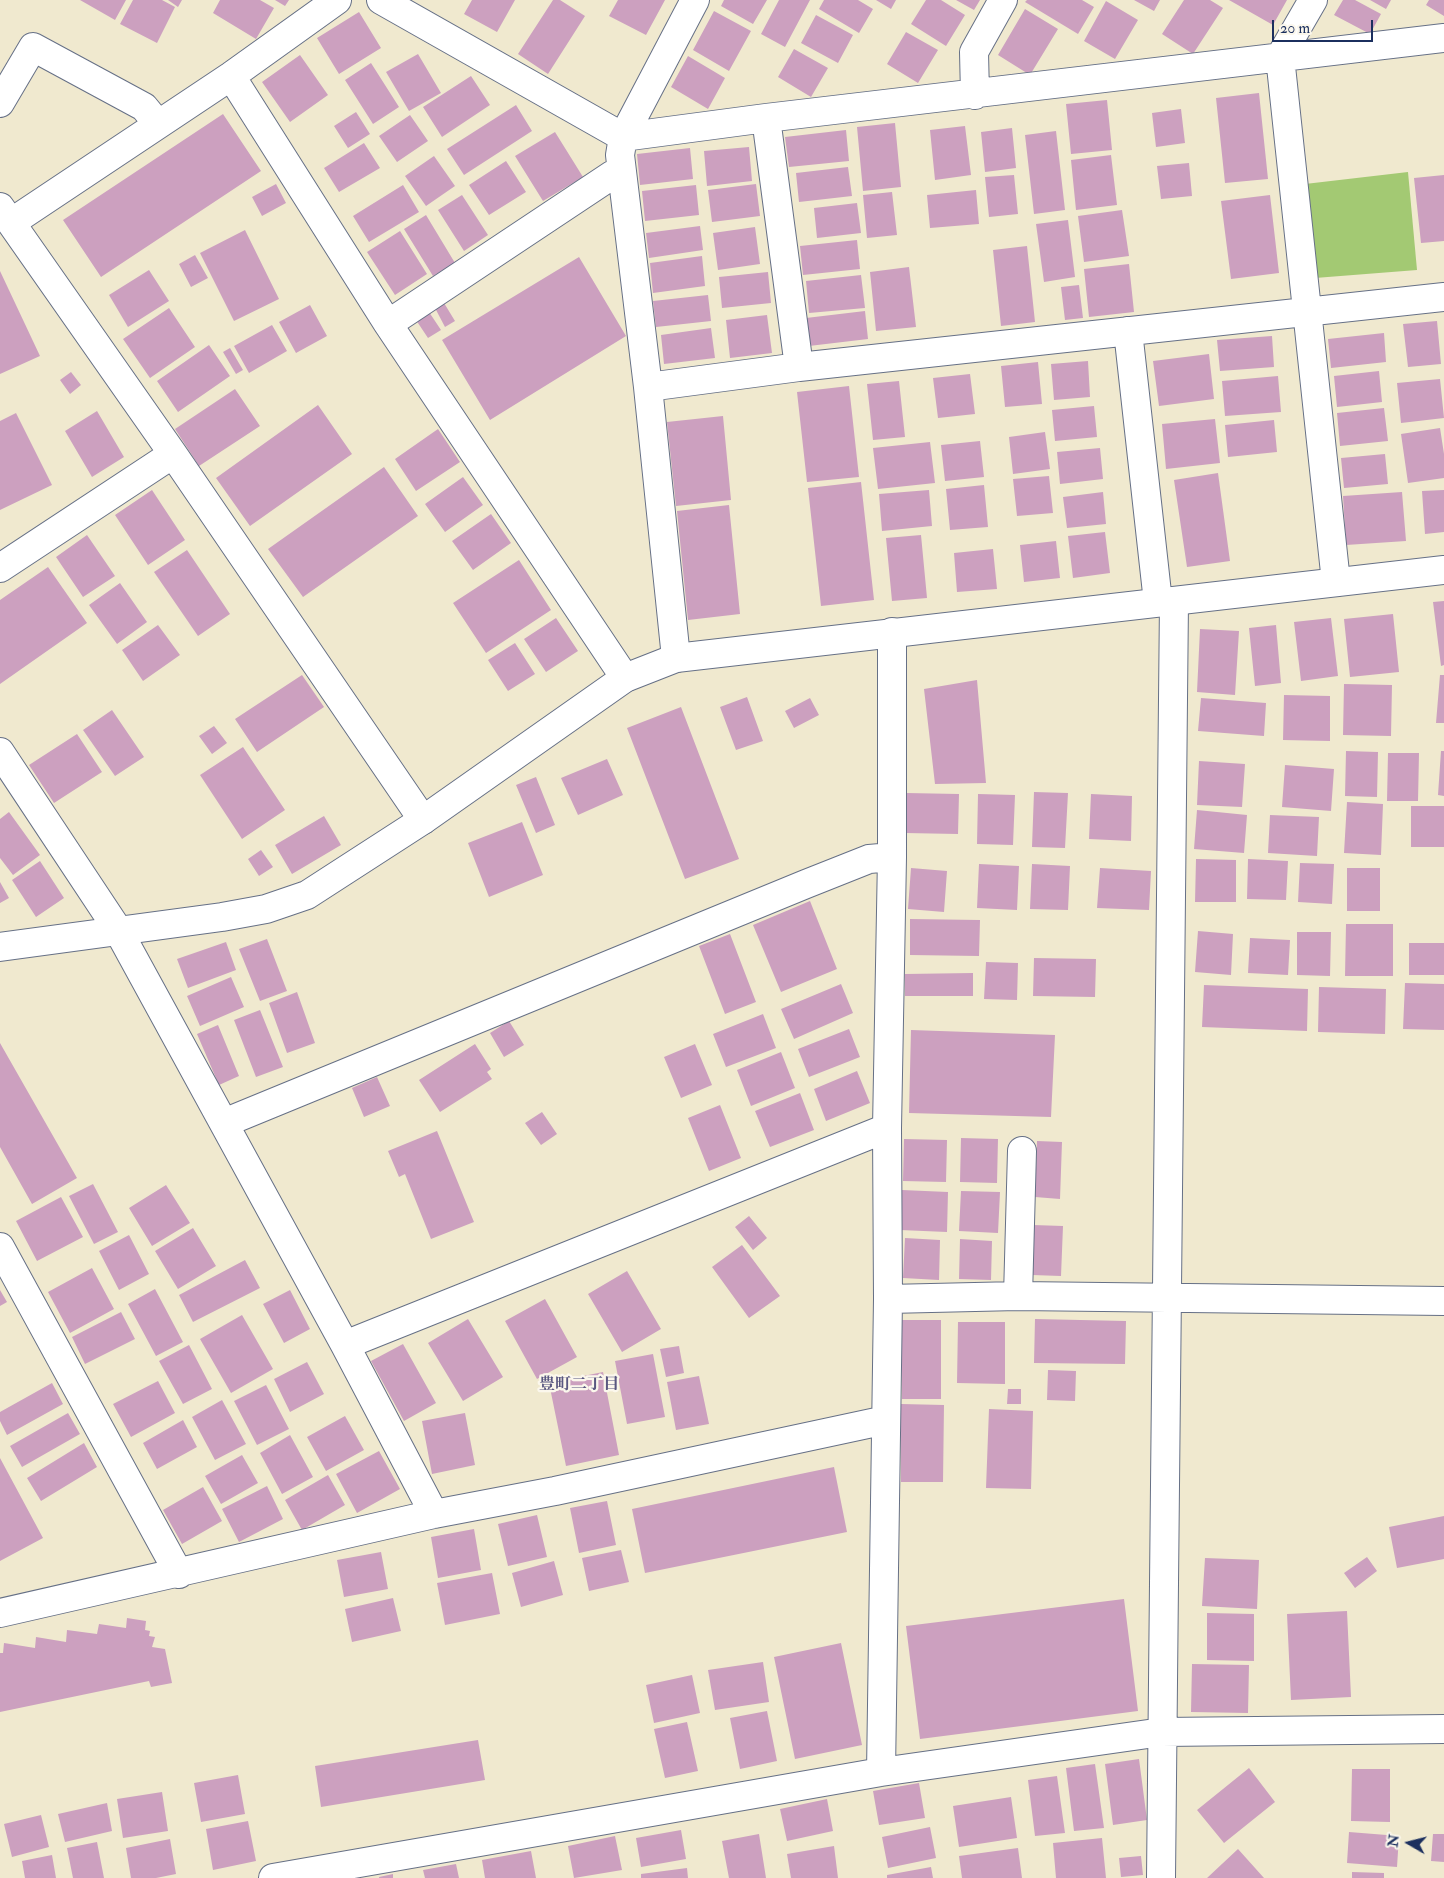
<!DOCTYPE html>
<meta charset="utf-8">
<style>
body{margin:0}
#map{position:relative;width:1444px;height:1878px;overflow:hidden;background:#f0e9cf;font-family:"IM FELL Double Pica",serif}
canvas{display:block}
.north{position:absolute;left:1384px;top:1818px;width:50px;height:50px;-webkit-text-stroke:4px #fbf7ec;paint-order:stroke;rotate:278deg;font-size:14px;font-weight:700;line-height:20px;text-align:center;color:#1b2f5e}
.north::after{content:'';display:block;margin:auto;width:18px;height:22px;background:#1b2f5e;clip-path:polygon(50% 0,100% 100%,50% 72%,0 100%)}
.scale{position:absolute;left:1272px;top:20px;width:101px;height:22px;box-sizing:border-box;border:2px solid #1b2f5e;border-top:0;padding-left:6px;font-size:15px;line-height:18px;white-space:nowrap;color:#1b2f5e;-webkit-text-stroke:4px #fbf7ec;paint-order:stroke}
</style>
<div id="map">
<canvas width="1444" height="1878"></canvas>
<div class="north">N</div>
<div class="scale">20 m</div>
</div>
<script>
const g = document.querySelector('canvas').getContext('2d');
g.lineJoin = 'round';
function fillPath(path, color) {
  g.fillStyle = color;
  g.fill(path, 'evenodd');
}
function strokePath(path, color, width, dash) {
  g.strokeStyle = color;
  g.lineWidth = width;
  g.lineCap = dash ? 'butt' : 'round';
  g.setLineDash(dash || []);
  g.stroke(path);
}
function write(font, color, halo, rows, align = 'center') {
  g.font = font + ' "IM FELL Double Pica","Noto Serif JP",serif';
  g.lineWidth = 4.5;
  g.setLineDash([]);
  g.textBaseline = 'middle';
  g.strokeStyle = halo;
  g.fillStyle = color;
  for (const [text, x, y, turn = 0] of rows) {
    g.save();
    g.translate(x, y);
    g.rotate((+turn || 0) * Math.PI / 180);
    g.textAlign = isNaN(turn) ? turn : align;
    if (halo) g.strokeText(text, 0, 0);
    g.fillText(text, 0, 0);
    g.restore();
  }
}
const green = new Path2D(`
 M1408 172 1417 270 1315 278 1305 184Z`);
const building = new Path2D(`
 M80 0H126L115 20Z
 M133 0H162L175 7 157 43 120 24Z
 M168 0H182L178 7Z
 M220 0H260L274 8 256 39 213 13Z
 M275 0H289L285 6Z
 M472 0H515L497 32 464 14Z
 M553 0H560L585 16 548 74 518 54Z
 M618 0H665L646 35 609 16Z
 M724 0H767L753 24 721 6Z
 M779 0H810L785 47 761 34Z
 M824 0H858L873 9 859 33 819 9Z
 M876 0H896L891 9Z
 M926 0H941L965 15 946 46 911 24Z
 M956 0H980L974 10Z
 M1027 0H1082L1094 7 1078 34 1025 2Z
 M1134 0H1160L1154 11Z
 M1184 0H1210L1223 8 1193 54 1162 34Z
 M1229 0H1287L1273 25Z
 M1343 0H1355L1381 14 1370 34 1334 15Z
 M1370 0H1391L1386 9Z
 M1429 0H1444V16L1426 5Z
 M1106 1 1138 20 1115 59 1084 41Z
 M1025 9 1058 29 1030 75 998 55Z
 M714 11 751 31 729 71 693 50Z
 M359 12 381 48 339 74 317 38Z
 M816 15 853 35 838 63 801 43Z
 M906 32 938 50 918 83 887 64Z
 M794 49 828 68 811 97 778 77Z
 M418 54 441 93 409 111 386 72Z
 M300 55 328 95 290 122 262 82Z
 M688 56 725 78 708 109 671 87Z
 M371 63 399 107 373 124 345 80Z
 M471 76 490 105 442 137 423 107Z
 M1259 93 1268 179 1225 183 1216 98Z
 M1107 100 1112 150 1071 154 1066 104Z
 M516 105 532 131 464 175 447 149Z
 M1181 109 1185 143 1156 147 1152 113Z
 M356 112 370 134 348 148 334 126Z
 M223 114 261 171 101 277 63 220Z
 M410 115 428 141 397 162 379 136Z
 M895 123 901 187 863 191 857 127Z
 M965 126 971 175 935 180 930 130Z
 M1012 128 1016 168 985 172 981 132Z
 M846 130 849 161 789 167 785 137Z
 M1056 131 1065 210 1034 214 1025 135Z
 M555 132 583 177 543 201 515 156Z
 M364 143 380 168 339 192 324 168Z
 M749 147 752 181 707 186 704 151Z
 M690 148 693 179 640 185 637 154Z
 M1111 155 1117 205 1076 210 1071 160Z
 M434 156 455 186 426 206 405 176Z
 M506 161 526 192 489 215 469 185Z
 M1189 163 1192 196 1161 199 1157 166Z
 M848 167 852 196 799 202 796 173Z
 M1014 175 1018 214 989 217 985 177Z
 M1444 175V241L1421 243 1414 178Z
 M276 184 286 203 262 216 252 197Z
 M756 184 760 216 712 222 708 190Z
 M403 185 419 212 369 242 353 216Z
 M696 185 699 215 645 221 642 191Z
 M976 190 979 224 930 228 927 195Z
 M892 192 897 235 867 238 863 195Z
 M462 195 488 235 464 251 438 210Z
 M1270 195 1279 273 1231 279 1221 201Z
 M857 203 861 233 817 238 814 208Z
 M1122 210 1129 256 1084 262 1078 216Z
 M426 215 455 263 433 276 404 229Z
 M1068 220 1075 277 1044 282 1036 224Z
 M700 226 703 250 649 258 646 233Z
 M755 227 760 264 718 270 713 233Z
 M245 230 279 299 234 321 200 253Z
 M400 231 427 274 395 295 367 252Z
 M857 240 860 269 803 275 800 246Z
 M1027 246 1035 322 1001 326 993 250Z
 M195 255 208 278 191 287 179 264Z
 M702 256 705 286 653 293 650 263Z
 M579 257 626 336 490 420 442 340Z
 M1129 264 1134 312 1089 317 1084 269Z
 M909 267 916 327 876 331 870 272Z
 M149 270 169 301 128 327 109 295Z
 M0 271 40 356 0 374Z
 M768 272 771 303 722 308 719 277Z
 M861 275 865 308 809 313 806 281Z
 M1079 285 1083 318 1065 320 1061 287Z
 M708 295 711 321 656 327 653 301Z
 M444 303 455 321 445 327 435 308Z
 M310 305 327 336 296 353 279 322Z
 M169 308 195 347 150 378 123 339Z
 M865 311 868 339 809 346 806 318Z
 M429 312 441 330 428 338 416 320Z
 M767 315 772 353 730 358 726 320Z
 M1437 321 1441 364 1408 367 1403 324Z
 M272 325 287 351 249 373 234 346Z
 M711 328 715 358 664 364 661 335Z
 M1384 333 1386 362 1331 368 1328 339Z
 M1272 336 1274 367 1220 371 1217 340Z
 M209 345 230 376 178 412 157 381Z
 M230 348 243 370 236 374 223 352Z
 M1209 354 1214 399 1159 406 1153 361Z
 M1088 361 1090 397 1054 400 1051 364Z
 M1038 362 1042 404 1005 407 1001 366Z
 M1379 371 1382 402 1337 407 1334 376Z
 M71 372 81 385 70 394 60 380Z
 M970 374 975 414 938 418 933 378Z
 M1278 376 1281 412 1225 416 1222 381Z
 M1440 379 1444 418 1401 423 1397 383Z
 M899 381 905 437 873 440 867 384Z
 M849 386 859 477 807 482 797 392Z
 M235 389 260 426 199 466 175 429Z
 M318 405 352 454 250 526 216 478Z
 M1094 406 1097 437 1055 441 1052 410Z
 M1384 408 1388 441 1340 446 1337 413Z
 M97 411 124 457 92 477 65 431Z
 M16 413 52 485 0 510V421Z
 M723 416 731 500 676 506 667 422Z
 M1215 419 1220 463 1166 469 1162 424Z
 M1274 420 1277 452 1228 457 1225 425Z
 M1440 428 1444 454V478L1408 483 1401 434Z
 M438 429 460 462 416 491 395 459Z
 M1045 432 1050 469 1013 474 1009 437Z
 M980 441 984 477 945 481 941 445Z
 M930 442 935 483 878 489 873 448Z
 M1100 448 1103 479 1060 484 1057 452Z
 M1385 454 1388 484 1344 488 1341 458Z
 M384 467 418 516 303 597 268 549Z
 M1218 473 1230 561 1187 567 1174 480Z
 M1049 476 1053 513 1017 516 1013 479Z
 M463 477 483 505 445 532 425 504Z
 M861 482 874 600 821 606 808 488Z
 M984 485 988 527 950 530 946 489Z
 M152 490 185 540 148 565 115 515Z
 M929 490 932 526 882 531 879 494Z
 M1444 490V532L1425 534 1422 491Z
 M1103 492 1106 524 1067 528 1063 497Z
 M1402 492 1406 541 1346 545 1343 496Z
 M729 505 740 614 688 620 677 511Z
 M491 514 511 543 473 570 452 541Z
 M1105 532 1110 573 1073 578 1068 536Z
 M87 535 115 576 83 597 56 557Z
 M921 535 927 598 892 601 886 538Z
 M1056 541 1060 578 1024 582 1020 545Z
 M993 549 997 589 957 592 954 553Z
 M187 550 230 614 198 636 154 572Z
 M519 560 551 610 486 653 453 603Z
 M48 567 87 623 0 684V600Z
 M120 583 147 622 117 644 89 605Z
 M1444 601V665L1441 666 1433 602Z
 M1393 614 1399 672 1350 677 1344 619Z
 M556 618 578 651 546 672 524 639Z
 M1331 618 1338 676 1301 681 1294 622Z
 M158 625 180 655 143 681 122 650Z
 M1276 625 1281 683 1255 686 1249 628Z
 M1200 629 1239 631 1235 695 1197 692Z
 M515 643 535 674 508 691 488 660Z
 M302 675 324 707 257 752 235 719Z
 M1440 675H1444V723H1436Z
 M977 680 986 783 935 784 924 689Z
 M1344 684 1392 685 1391 736 1343 735Z
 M1284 695 1330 696V741L1283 740Z
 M747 697 763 741 736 750 720 707Z
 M810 698 819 715 794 728 785 711Z
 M1201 698 1266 703 1264 736 1198 731Z
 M681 707 739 859 685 879 627 728Z
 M112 710 144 757 115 776 83 730Z
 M214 726 227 743 212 754 199 736Z
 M77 734 102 772 54 803 29 765Z
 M243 747 285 810 242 839 200 775Z
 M1346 751 1378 752 1377 797 1345 796Z
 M1441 751H1444V796L1438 795Z
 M1388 753H1419L1418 801H1387Z
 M607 759 623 795 578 815 561 778Z
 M1199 761 1245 764 1242 807 1197 805Z
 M1285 765 1334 769 1331 811 1282 807Z
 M536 777 555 825 536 833 516 785Z
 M1034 792 1068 793 1065 848 1032 847Z
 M906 793 959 794 958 834 905 833Z
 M978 794 1015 795 1013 845 977 844Z
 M1091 794 1132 796 1131 841 1089 839Z
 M1347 802 1383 804 1381 855 1344 853Z
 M1411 806H1444V847H1411Z
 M1197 810 1247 815 1244 853 1194 849Z
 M9 812 40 855 13 875 0 858V819Z
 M1270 815 1319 817 1317 856 1268 853Z
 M324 816 341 845 292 874 275 845Z
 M522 822 543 875 489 897 468 843Z
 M261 850 273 867 259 876 248 859Z
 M1196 859 1236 860V902H1195Z
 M1248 859 1288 861 1286 900 1247 899Z
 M40 861 64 898 36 917 12 880Z
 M1300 863 1334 864 1332 904 1298 902Z
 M979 864 1019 866 1017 910 977 908Z
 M1032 864 1070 866 1068 910 1030 909Z
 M911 868 947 871 944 912 908 909Z
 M1100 868 1151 871 1149 910 1097 908Z
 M1347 868H1380V911H1347Z
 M0 882 9 898 0 903Z
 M810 901 837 969 781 992 753 925Z
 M910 919 980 920 979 956 910 955Z
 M1346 924H1393V976H1345Z
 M1198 931 1233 934 1231 975 1195 972Z
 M1297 932H1331L1330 976 1297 975Z
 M730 934 756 1002 725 1014 699 946Z
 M1250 938 1290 940 1288 975 1248 973Z
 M267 939 287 991 260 1001 239 949Z
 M226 942 236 970 188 988 177 959Z
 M1409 943H1444V975H1409Z
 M1034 958 1096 959 1095 997 1033 996Z
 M986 962 1018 963 1017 1000 984 999Z
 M973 973V996H905V974Z
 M231 977 244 1007 200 1026 187 996Z
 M1405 983 1444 984V1030L1403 1029Z
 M841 984 853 1013 794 1039 781 1009Z
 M1204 985 1308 989 1307 1031 1202 1027Z
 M1319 987 1386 989 1385 1034 1318 1032Z
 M297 992 315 1043 287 1053 269 1003Z
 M260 1010 283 1067 256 1077 234 1020Z
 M763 1014 776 1048 726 1067 713 1034Z
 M509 1021 524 1045 504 1057 490 1033Z
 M218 1025 239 1076 219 1085 197 1034Z
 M849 1029 860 1057 809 1077 798 1049Z
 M911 1030 1055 1035 1051 1117 909 1113Z
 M0 1043 77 1178 32 1204 0 1147Z
 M475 1044 491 1069 487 1072 492 1079 440 1112 419 1080Z
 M695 1044 712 1085 681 1098 664 1057Z
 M781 1052 795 1088 751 1106 737 1070Z
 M857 1071 870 1103 826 1121 814 1089Z
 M377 1077 390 1106 364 1117 352 1088Z
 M800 1093 814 1130 770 1147 755 1111Z
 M720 1105 741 1158 709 1171 688 1118Z
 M542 1112 557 1134 541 1145 525 1123Z
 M437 1131 474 1222 431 1239 405 1174 399 1177 388 1151Z
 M961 1138 998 1139 997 1183 960 1182Z
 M904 1139 947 1140 946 1182 903 1181Z
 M1037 1141 1062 1142 1060 1199 1035 1197Z
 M93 1184 118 1232 94 1244 69 1196Z
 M166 1185 190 1223 152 1246 129 1208Z
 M902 1190 948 1192 947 1232 900 1230Z
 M961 1191 1000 1192 998 1233 959 1231Z
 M61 1197 83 1237 37 1261 16 1221Z
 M749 1216 767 1238 753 1250 735 1227Z
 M1033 1225 1063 1226 1061 1276 1032 1275Z
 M193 1228 216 1266 178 1289 155 1251Z
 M129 1235 149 1274 119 1290 99 1251Z
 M905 1238 940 1240 939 1280 903 1278Z
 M960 1239 992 1241 991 1280 959 1279Z
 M742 1245 780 1296 749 1318 712 1267Z
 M245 1260 260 1288 193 1322 179 1295Z
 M92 1268 114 1309 70 1333 48 1292Z
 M627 1271 661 1329 622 1352 588 1294Z
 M155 1289 183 1342 156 1356 128 1304Z
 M0 1290 7 1302 0 1306Z
 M290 1290 310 1329 284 1343 263 1304Z
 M545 1299 577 1357 537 1379 505 1321Z
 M121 1312 135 1339 85 1364 72 1337Z
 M242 1315 273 1369 231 1393 200 1339Z
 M468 1319 503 1377 463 1401 428 1343Z
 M1035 1319 1126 1321 1125 1364 1034 1363Z
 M902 1320H941V1399H902Z
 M958 1322H1005V1384L957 1383Z
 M403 1344 436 1403 404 1421 371 1361Z
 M189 1345 212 1389 183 1404 159 1361Z
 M679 1346 684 1373 666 1377 660 1349Z
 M653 1354 665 1417 627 1424 615 1361Z
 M307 1362 324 1394 290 1412 274 1379Z
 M1048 1370 1076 1371 1075 1401 1047 1400Z
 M603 1372 619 1455 566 1466 549 1383Z
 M699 1376 709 1424 676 1430 667 1382Z
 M158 1381 175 1413 131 1437 113 1404Z
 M52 1383 63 1404 7 1435 0 1421V1412Z
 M266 1385 289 1429 257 1445 234 1401Z
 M1008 1389H1021V1404H1007Z
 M222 1400 246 1444 215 1460 192 1417Z
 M901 1404 944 1405 943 1482H901Z
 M989 1409 1033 1411 1031 1489 986 1488Z
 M68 1413 80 1434 22 1467 10 1446Z
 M465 1413 475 1465 432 1474 422 1421Z
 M345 1416 364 1450 326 1471 307 1437Z
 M183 1420 197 1447 157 1469 143 1443Z
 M290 1435 313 1477 282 1494 260 1453Z
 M84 1443 97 1467 41 1501 27 1478Z
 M379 1451 400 1489 357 1513 336 1474Z
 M242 1455 258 1483 221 1504 205 1476Z
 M0 1458 43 1538 0 1561Z
 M834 1467 847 1532 645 1573 632 1509Z
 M328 1475 345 1505 302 1530 285 1500Z
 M267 1486 283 1519 239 1542 222 1509Z
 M203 1487 222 1521 182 1544 163 1510Z
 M607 1501 616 1545 579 1553 570 1508Z
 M537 1515 547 1557 508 1566 498 1524Z
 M1444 1516V1559L1397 1568 1389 1527Z
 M474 1529 481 1570 438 1578 431 1537Z
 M621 1550 629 1582 589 1591 582 1558Z
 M381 1552 388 1589 344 1597 337 1560Z
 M1367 1557 1377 1571 1355 1588 1344 1573Z
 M1205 1558 1259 1560 1257 1609 1202 1606Z
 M554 1561 563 1595 521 1607 512 1573Z
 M492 1573 500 1614 445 1625 437 1583Z
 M393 1598 401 1631 352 1642 345 1609Z
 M1124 1599 1138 1711 920 1739 906 1626Z
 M1347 1611 1351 1697 1291 1700 1287 1614Z
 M1207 1613 1254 1614V1661L1207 1660Z
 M127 1618 146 1621 145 1630 150 1631 149 1636 155 1637 152 1647 165 1649 172 1683 151 1687 149 1681 0 1712V1653H3L4 1643 35 1648 36 1637 66 1642 67 1630 97 1634 99 1624 126 1628Z
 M841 1643 862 1745 795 1759 774 1657Z
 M763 1662 769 1702 715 1710 708 1670Z
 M1192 1664 1249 1665 1248 1713 1191 1712Z
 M692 1675 700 1713 654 1723 646 1685Z
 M767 1711 777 1761 740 1769 730 1718Z
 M687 1722 698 1771 665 1778 654 1729Z
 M478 1740 485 1780 321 1807 315 1766Z
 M1139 1759 1147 1820 1113 1825 1105 1764Z
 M1095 1764 1104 1828 1074 1831 1066 1768Z
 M1249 1768 1275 1802 1224 1843 1197 1810Z
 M1352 1769H1390V1822L1351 1821Z
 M238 1775 245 1814 201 1822 194 1783Z
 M1057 1776 1065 1833 1035 1836 1028 1780Z
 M919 1783 925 1818 879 1825 873 1791Z
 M162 1792 168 1831 123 1838 117 1799Z
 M1011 1797 1017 1838 959 1847 953 1806Z
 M827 1799 833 1831 787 1841 780 1809Z
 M107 1803 112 1831 65 1842 58 1814Z
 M41 1815 49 1847 12 1857 4 1824Z
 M248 1821 256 1861 213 1870 206 1829Z
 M930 1827 936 1858 888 1868 882 1837Z
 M681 1830 686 1859 641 1867 636 1838Z
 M1349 1832 1399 1836 1397 1867 1347 1863Z
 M759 1834 766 1878H729L722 1841Z
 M1433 1834H1444V1862L1431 1861Z
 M615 1836 622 1870 574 1878 568 1846Z
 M1102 1838 1106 1878H1056L1053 1843Z
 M170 1839 176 1874 156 1878H131L126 1848Z
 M97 1842 104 1878H73L67 1848Z
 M834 1846 838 1878H791L787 1854Z
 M1018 1848 1022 1878H962L959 1856Z
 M1238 1849 1264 1878H1207Z
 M531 1851 536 1878H485L482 1860Z
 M52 1855 56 1878H25L22 1861Z
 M1141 1856 1143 1875 1121 1877 1119 1858Z
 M456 1864 459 1878H425L423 1870Z
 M931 1867 933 1878H887V1875Z
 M687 1868 688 1878H641V1874Z
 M1352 1872 1384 1873V1878H1352Z
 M393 1874V1878H379V1877Z`);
const minor = new Path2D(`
 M381 0 623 137 766 118 1444 38
 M1313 0 1280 57 1336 582
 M231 76 388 324 625 678
 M975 95 974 52 1003 0
 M0 103 33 47 144 107 158 124
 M766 118 799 367
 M0 207 173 454 423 820
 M12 222 231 76 337 0
 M388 324 612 175 622 172
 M1128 331 1158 602
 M648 387 799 367 1444 297
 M0 568 173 454
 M676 658 648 387 620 155 623 137 695 0
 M0 752 118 930 345 1345 434 1514
 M224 1123 806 884 869 859 892 857
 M0 1247 179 1574
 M1018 1296 1022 1151
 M888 1299 1018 1296 1444 1301
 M345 1345 887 1128
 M0 1613 434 1514 555 1491 886 1420
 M881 1772 888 1299 887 1128 892 857V632
 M273 1878 881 1772 1162 1732 1444 1729
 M1161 1878 1174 601`);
const tertiary = new Path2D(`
 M0 947 222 917 266 909 307 895 423 820 625 678 676 658 1444 570`);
const neighbourhoodNames = [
 ["豊町二丁目",579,1386]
];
fillPath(green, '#a3c973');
fillPath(building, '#cca0bf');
strokePath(minor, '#667086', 30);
strokePath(tertiary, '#667086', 30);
strokePath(minor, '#fff', 28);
strokePath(tertiary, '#fff', 28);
write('bold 16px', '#595780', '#fbf7ec', neighbourhoodNames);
</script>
